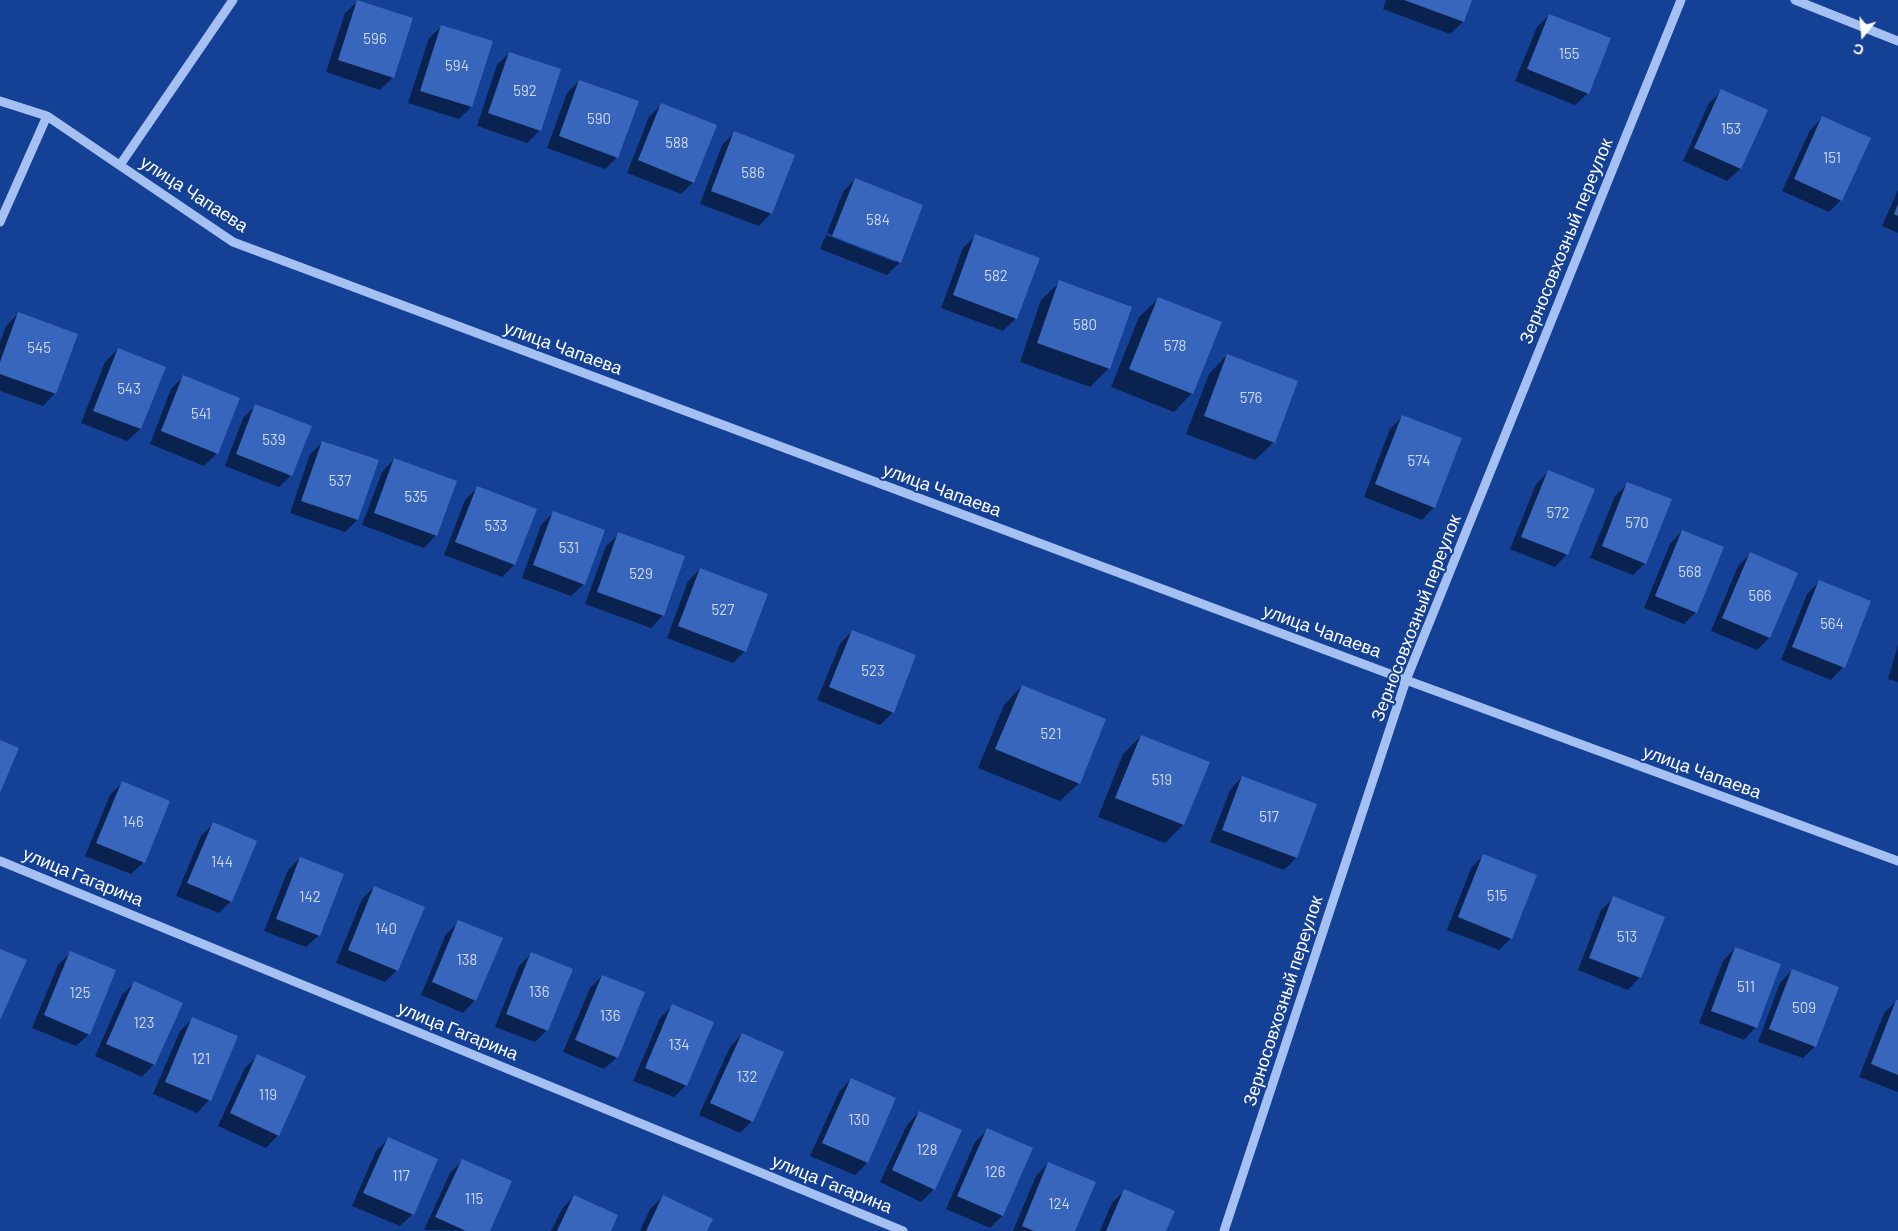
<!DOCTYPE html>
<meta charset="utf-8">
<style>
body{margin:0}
#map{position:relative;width:1898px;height:1231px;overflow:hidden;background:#144096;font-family:Barlow,sans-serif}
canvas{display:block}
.north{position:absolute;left:1838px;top:10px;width:50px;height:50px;-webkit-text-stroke:4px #144096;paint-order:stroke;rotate:197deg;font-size:14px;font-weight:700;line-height:20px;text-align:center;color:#fff}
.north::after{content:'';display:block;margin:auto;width:18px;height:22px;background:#fff;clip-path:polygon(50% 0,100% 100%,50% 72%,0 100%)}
</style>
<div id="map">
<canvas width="1898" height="1231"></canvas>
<div class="north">С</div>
</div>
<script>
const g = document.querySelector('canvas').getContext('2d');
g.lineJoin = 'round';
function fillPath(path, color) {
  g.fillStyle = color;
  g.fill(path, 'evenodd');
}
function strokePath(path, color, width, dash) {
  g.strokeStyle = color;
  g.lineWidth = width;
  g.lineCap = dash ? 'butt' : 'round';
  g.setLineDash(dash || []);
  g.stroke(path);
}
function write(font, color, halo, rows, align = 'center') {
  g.font = font + ' Barlow,sans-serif';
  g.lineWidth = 4;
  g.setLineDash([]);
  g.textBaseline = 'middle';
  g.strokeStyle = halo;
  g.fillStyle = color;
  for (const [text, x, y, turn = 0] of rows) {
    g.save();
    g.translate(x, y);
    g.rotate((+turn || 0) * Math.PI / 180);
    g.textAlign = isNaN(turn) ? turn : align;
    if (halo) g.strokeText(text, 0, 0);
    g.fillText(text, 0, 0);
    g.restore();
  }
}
const shadow = new Path2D(`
 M1386 0H1471L1463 22 1450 34 1383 9Z
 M358 1 393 77 380 90 326 72 345 13Z
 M1549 15 1588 93 1575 105 1515 81 1537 27Z
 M442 26 471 107 459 119 408 103 429 38Z
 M509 53 540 130 527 143 477 126 497 65Z
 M579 81 617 157 605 169 547 148 567 93Z
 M1722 91 1766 111 1740 169 1727 181 1683 161 1709 103Z
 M661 105 693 182 681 194 627 173 649 117Z
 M1823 117 1841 200 1829 212 1782 191 1810 130Z
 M734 133 771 213 759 226 700 204 722 145Z
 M855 179 922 205 899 263 887 275 820 249 826 235 895 262V260L827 233 843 192Z
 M1898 190V233L1882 226Z
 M976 235 1016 318 1003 331 941 308 963 248Z
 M1060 282 1109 368 1090 387 1020 362 1041 300Z
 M1158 299 1192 393 1174 412 1111 387 1139 317Z
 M18 314 55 393 43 406 0 391V342L6 326Z
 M118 349 164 367 140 429 127 441 81 423 105 362Z
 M1227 355 1274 442 1255 460 1186 434 1209 374Z
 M183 377 217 453 204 466 150 444 171 389Z
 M256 405 291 475 279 487 225 466 243 418Z
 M1403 416 1434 507 1422 520 1364 497 1390 429Z
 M323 442 357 520 345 532 290 513 310 454Z
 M394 459 436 535 424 548 362 525 382 472Z
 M1548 472 1567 554 1555 567 1510 549 1536 484Z
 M1628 483 1645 563 1633 575 1590 558 1615 496Z
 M477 488 514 565 502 577 444 555 465 500Z
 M554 512 584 584 571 596 522 578 541 525Z
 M1682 531 1696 612 1684 624 1644 608 1670 544Z
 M619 534 663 615 651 628 585 604 606 546Z
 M1750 554 1769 638 1757 650 1711 631 1738 566Z
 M700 569 745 651 733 663 667 638 688 581Z
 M1819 582 1843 667 1831 680 1781 660 1807 594Z
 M852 631 893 712 880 725 817 700 840 644Z
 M1898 645V682L1888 679Z
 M1022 686 1079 783 1060 801 978 768 1004 705Z
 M1141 736 1208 763 1183 825 1165 843 1098 817 1123 754Z
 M1242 777 1316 805 1296 858 1284 870 1210 842 1230 790Z
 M122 783 144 862 131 874 85 856 110 795Z
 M213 824 231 901 219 913 176 896 201 836Z
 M1483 856 1511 938 1499 950 1447 930 1471 868Z
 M300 858 319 935 306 947 264 931 288 870Z
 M374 887 397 970 385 982 336 963 362 899Z
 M1614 898 1640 977 1628 990 1578 970 1601 910Z
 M459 922 475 1000 463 1013 421 995 446 934Z
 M1735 948 1756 1027 1744 1040 1699 1023 1723 961Z
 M70 953 89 1034 76 1046 32 1028 58 965Z
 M531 954 547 1030 535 1042 495 1027 519 966Z
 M1792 970 1815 1046 1803 1058 1758 1042 1780 983Z
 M602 976 617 1057 604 1069 563 1052 590 988Z
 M134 983 154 1064 142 1077 95 1056 122 995Z
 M1896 1001 1898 1002V1092L1859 1077 1884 1013Z
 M672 1006 686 1085 674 1097 633 1081 660 1018Z
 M192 1019 209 1100 197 1113 153 1094 180 1031Z
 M742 1034 752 1121 740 1133 699 1115 730 1047Z
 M258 1055 278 1135 266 1148 218 1126 245 1068Z
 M851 1079 895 1098 867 1163 855 1175 810 1156 839 1092Z
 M919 1112 934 1189 921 1202 880 1182 907 1125Z
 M987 1130 1002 1216 990 1228 946 1209 975 1142Z
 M388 1139 413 1214 400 1226 352 1206 376 1151Z
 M462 1161 488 1231 424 1230 450 1173Z
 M1048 1163 1074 1231H1013L1036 1176Z
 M1124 1191 1165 1231H1100L1112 1203Z
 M574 1196 609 1231H551L562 1209Z
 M663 1197 706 1231H640L650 1209Z`);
const building = new Path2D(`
 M357 0 413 18 394 78 338 60Z
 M1404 0H1472L1464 22Z
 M1549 14 1611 38 1589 94 1527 69Z
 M441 25 493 41 472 107 420 91Z
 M509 52 561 69 541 131 488 113Z
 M579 80 639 101 618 158 559 136Z
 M1721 89 1768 110 1741 169 1694 148Z
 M661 103 717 125 694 183 638 160Z
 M1822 116 1871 138 1842 201 1794 179Z
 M734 131 795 155 772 214 711 191Z
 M855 178 923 205 901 263 832 236Z
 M1898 204V216L1894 214Z
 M975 234 1040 258 1017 319 953 295Z
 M1059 280 1132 307 1110 369 1037 343Z
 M1158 297 1222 322 1193 394 1129 369Z
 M18 312 78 334 56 394 0 374V362Z
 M118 348 166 367 141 429 93 411Z
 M1227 354 1298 381 1275 443 1204 416Z
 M183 375 240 398 218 454 161 431Z
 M255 404 312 426 292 476 236 454Z
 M1402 415 1462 438 1435 508 1375 484Z
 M322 441 379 460 358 520 301 501Z
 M394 458 457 481 437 536 374 513Z
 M1548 470 1595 489 1568 555 1521 537Z
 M1627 482 1672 499 1646 564 1602 546Z
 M477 486 537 509 515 565 455 542Z
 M553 511 605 530 585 585 533 565Z
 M1682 530 1724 547 1697 613 1655 596Z
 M618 532 685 556 664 616 597 592Z
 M1750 552 1798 573 1770 638 1722 618Z
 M700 568 768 594 746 652 678 626Z
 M1819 580 1871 601 1845 668 1792 647Z
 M852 630 916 655 894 713 829 687Z
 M1022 685 1106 719 1080 784 995 749Z
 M1141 735 1210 762 1184 825 1115 798Z
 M0 740 19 748 0 793Z
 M1242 776 1317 804 1297 858 1222 830Z
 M122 781 170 801 145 863 96 843Z
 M213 822 257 841 232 902 187 883Z
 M1483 854 1537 875 1512 939 1458 917Z
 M300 857 344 874 320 936 276 919Z
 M374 886 425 907 398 971 348 950Z
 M1613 896 1665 917 1641 978 1589 958Z
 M458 920 503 938 476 1001 432 982Z
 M1735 947 1781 964 1757 1028 1711 1011Z
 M0 949 27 960 0 1020Z
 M70 951 116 970 90 1035 44 1015Z
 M531 952 573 969 548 1031 506 1014Z
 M1792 969 1839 987 1816 1047 1769 1029Z
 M602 975 645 992 618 1058 575 1040Z
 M134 981 183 1003 155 1065 106 1044Z
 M1896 1000H1898V1075L1871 1064Z
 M672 1004 714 1022 687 1086 645 1068Z
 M192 1017 238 1036 211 1101 165 1082Z
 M742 1033 784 1052 753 1122 710 1103Z
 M257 1054 306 1076 279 1136 230 1113Z
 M851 1078 896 1098 868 1163 822 1143Z
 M919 1111 962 1130 935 1190 892 1170Z
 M987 1128 1033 1148 1003 1216 957 1196Z
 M388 1137 438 1159 414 1215 363 1193Z
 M462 1159 512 1181 490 1231H466L435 1217Z
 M1048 1162 1096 1182 1075 1231H1034L1022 1226Z
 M1124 1189 1175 1211 1166 1231H1106Z
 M574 1195 618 1215 611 1231H557Z
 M663 1195 713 1219 707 1231H646Z`);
const minor = new Path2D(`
 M1795 0 1898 41
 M0 101 47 116 233 242 1406 680 1898 861
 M120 165 233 0
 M0 222 47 116
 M0 861 903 1231
 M1224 1231 1406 680 1681 0`);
const numberNames = [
 ["596",375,39],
 ["155",1569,54],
 ["594",457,66],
 ["592",525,91],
 ["590",599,119],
 ["153",1731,129],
 ["588",677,143],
 ["151",1832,158],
 ["586",753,173],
 ["584",878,220],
 ["582",996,276],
 ["580",1085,325],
 ["578",1175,346],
 ["545",39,348],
 ["543",129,389],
 ["576",1251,398],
 ["541",201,414],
 ["539",274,440],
 ["574",1419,461],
 ["537",340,481],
 ["535",416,497],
 ["572",1558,513],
 ["570",1637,523],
 ["533",496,526],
 ["531",569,548],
 ["568",1690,572],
 ["529",641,574],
 ["566",1760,596],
 ["527",723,610],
 ["564",1832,624],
 ["523",873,671],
 ["521",1051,734],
 ["519",1162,780],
 ["517",1269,817],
 ["146",133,822],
 ["144",222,862],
 ["515",1497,896],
 ["142",310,897],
 ["140",386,929],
 ["513",1627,937],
 ["138",467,960],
 ["511",1746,987],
 ["136",539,992],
 ["125",80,993],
 ["509",1804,1008],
 ["136",610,1016],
 ["123",144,1023],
 ["134",679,1045],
 ["121",201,1059],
 ["132",747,1077],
 ["119",268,1095],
 ["130",859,1120],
 ["128",927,1150],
 ["126",995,1172],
 ["117",401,1176],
 ["115",474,1199],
 ["124",1059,1204]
];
const streetNames = [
 ["улица Чапаева",194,194,33],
 ["Зерносовхозный переулок",1566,241,-68],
 ["улица Чапаева",563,348,20],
 ["улица Чапаева",942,490,20],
 ["Зерносовхозный переулок",1416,618,-69],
 ["улица Чапаева",1322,631,20],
 ["улица Чапаева",1702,772,20],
 ["улица Гагарина",83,877,22],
 ["Зерносовхозный переулок",1283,1001,-72],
 ["улица Гагарина",458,1031,22],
 ["улица Гагарина",832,1184,22]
];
fillPath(shadow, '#0007');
fillPath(building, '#3866bc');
strokePath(minor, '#a5c0f2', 9);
write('15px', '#cdd9ee', null, numberNames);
write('18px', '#fff', '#144096', streetNames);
</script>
